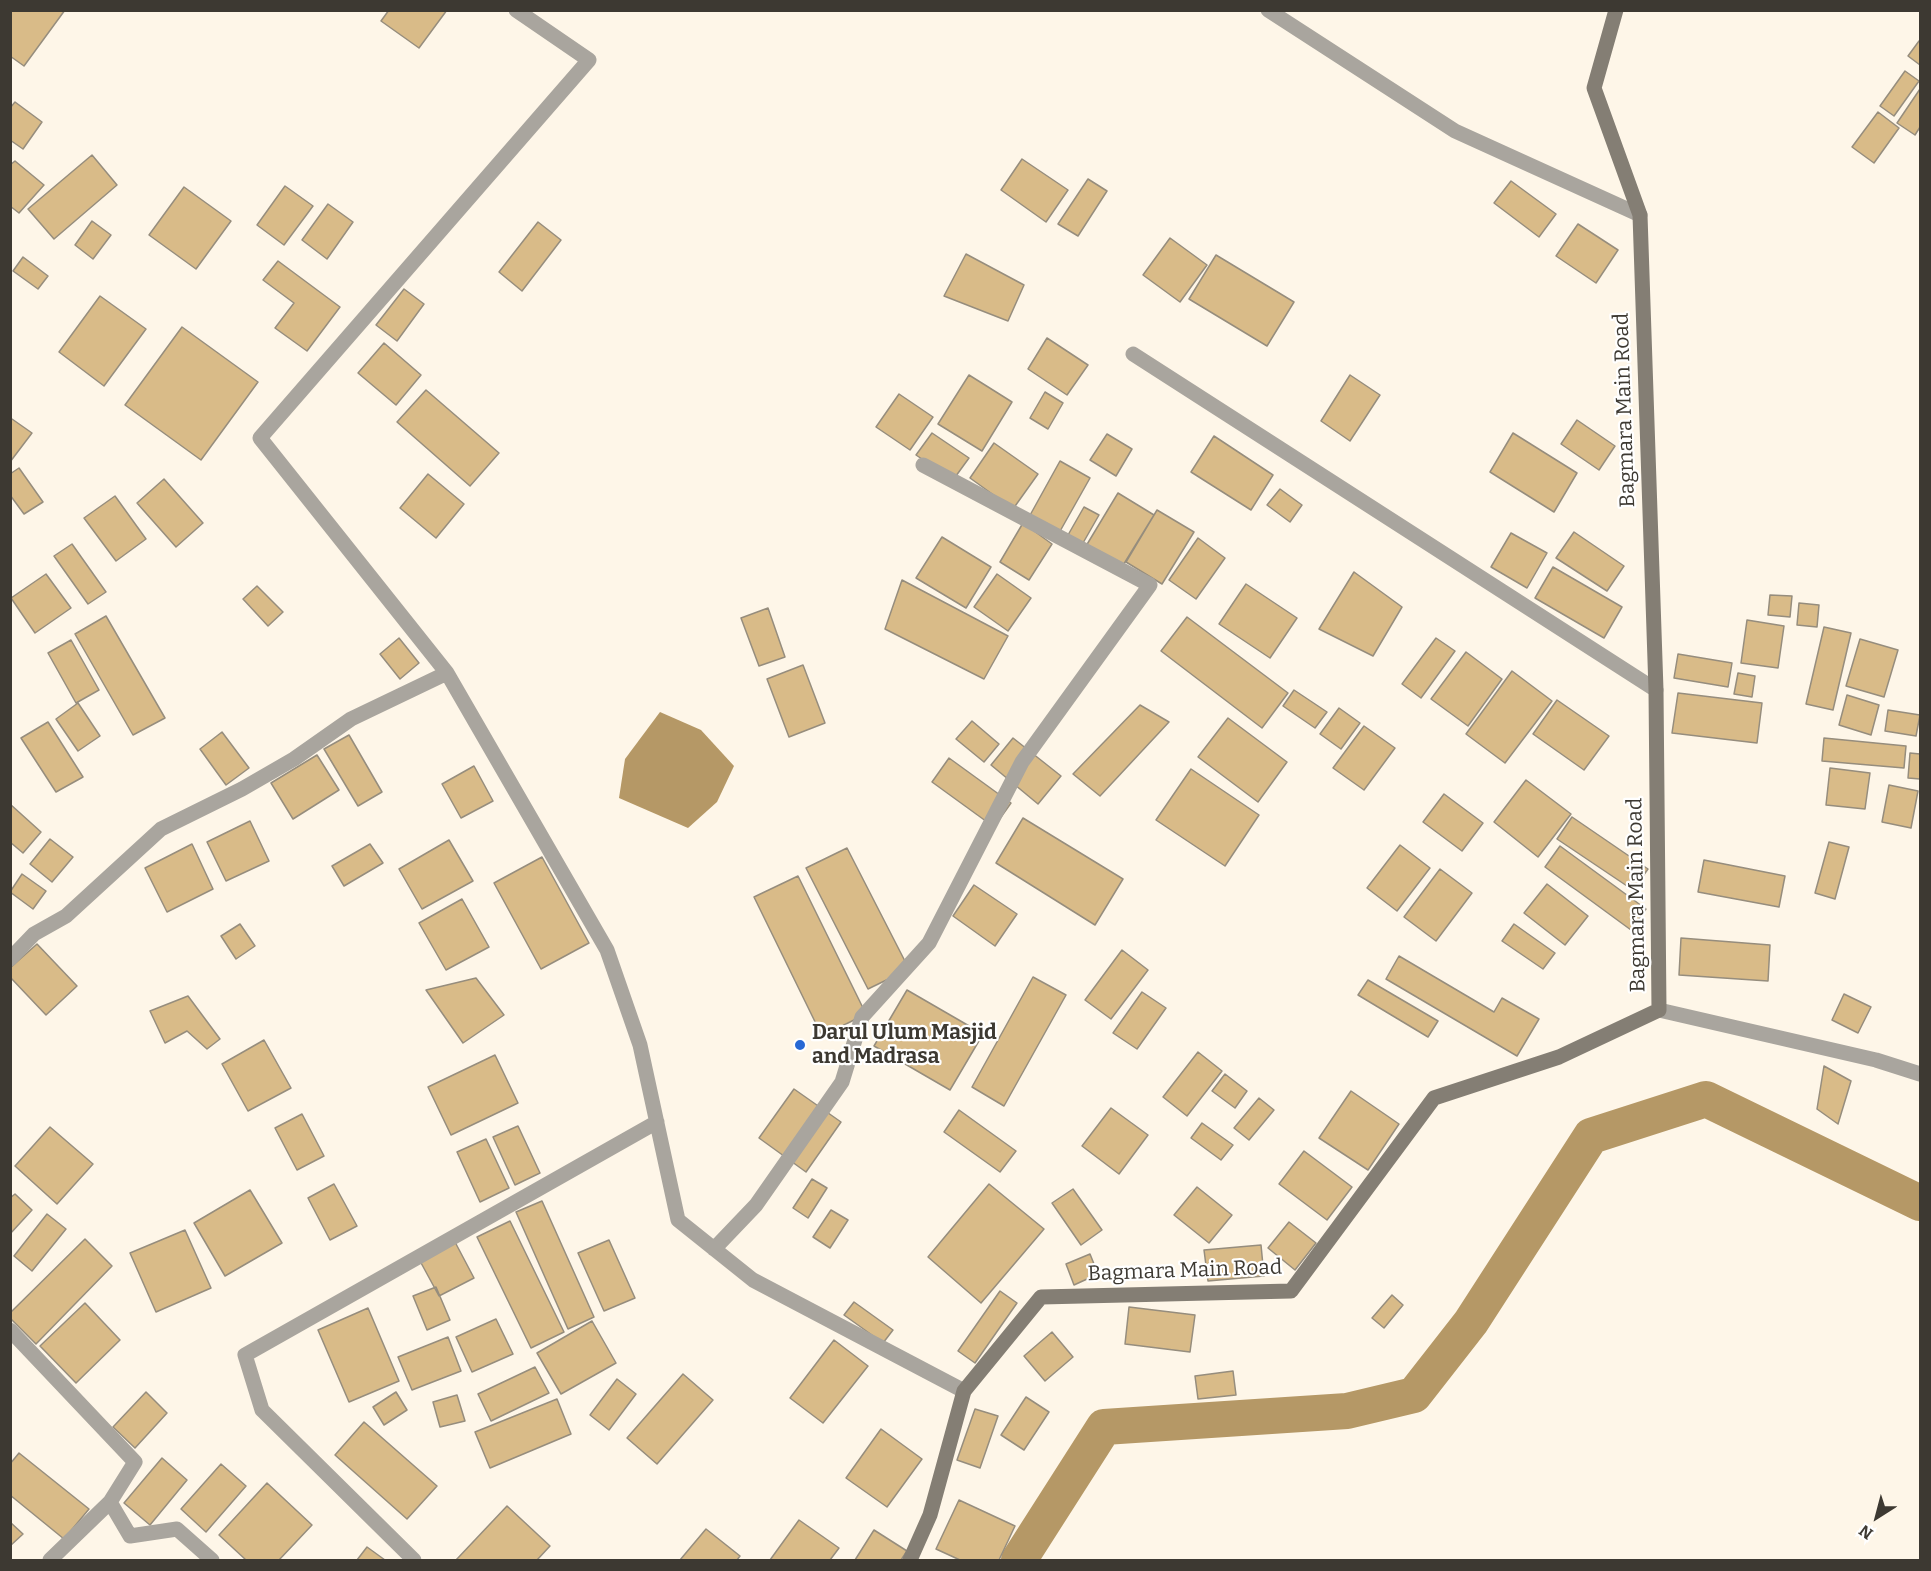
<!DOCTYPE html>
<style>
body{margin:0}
#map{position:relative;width:1931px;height:1571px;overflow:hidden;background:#fef6e8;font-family:Bitter,serif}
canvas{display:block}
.frame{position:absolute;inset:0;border:12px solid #3d3932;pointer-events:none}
.north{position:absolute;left:1847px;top:1487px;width:60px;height:60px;-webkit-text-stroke:4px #fff;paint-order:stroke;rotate:216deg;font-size:16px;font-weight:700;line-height:24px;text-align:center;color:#3d3932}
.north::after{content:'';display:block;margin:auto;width:21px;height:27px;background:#3d3932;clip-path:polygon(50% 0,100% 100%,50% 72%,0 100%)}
</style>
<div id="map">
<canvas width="1931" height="1571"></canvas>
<div class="frame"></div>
<div class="north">N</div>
</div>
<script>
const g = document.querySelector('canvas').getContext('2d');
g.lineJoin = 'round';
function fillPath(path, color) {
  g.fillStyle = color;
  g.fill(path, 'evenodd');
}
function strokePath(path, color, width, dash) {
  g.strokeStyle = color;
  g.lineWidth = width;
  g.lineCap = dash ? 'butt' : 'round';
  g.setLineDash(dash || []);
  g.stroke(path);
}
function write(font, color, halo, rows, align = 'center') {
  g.font = font + ' Bitter,serif';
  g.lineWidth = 4.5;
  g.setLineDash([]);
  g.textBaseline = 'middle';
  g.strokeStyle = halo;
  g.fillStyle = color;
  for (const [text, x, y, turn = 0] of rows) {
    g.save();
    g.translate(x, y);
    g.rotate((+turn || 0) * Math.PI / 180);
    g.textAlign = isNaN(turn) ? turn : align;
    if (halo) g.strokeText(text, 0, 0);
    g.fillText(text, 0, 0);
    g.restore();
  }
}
const water = new Path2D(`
 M660 712 701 730 734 766 717 802 688 828 619 798 625 759Z`);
const canal = new Path2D(`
 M1019 1560 1104 1427 1347 1411 1414 1395 1471 1322 1591 1136 1706 1099 1920 1203`);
const building = new Path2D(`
 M10 10H65L24 66 10 56Z
 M389 10H447L419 48 381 21Z
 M1919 41 1920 42V65L1908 56Z
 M1905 71 1919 81 1894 116 1880 106Z
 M1920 89V127L1915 135 1897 123Z
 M15 102 42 122 23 149 10 140V108Z
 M1878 112 1899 128 1874 163 1852 147Z
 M92 155 117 185 54 239 28 209Z
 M1022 159 1068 190 1046 222 1001 190Z
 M15 161 44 185 19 213 10 206V165Z
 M1088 179 1107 191 1078 236 1058 224Z
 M1511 181 1556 214 1539 237 1494 203Z
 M285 186 313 206 284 245 257 225Z
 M184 187 231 221 196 269 149 235Z
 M328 204 353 222 327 259 302 240Z
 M92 221 111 235 93 259 75 245Z
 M538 222 561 240 522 291 499 272Z
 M1578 224 1618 250 1596 283 1556 256Z
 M1170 238 1207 265 1180 302 1143 275Z
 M966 254 1024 285 1008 321 944 296Z
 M1216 255 1294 302 1267 346 1189 299Z
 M23 257 48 276 38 289 13 271Z
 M278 261 340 307 307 351 275 328 294 303 263 280Z
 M404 289 424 304 397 341 376 325Z
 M100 296 146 329 104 386 59 352Z
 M182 327 258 382 201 460 125 405Z
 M1047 338 1088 365 1067 395 1028 369Z
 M384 343 421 375 396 405 358 373Z
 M969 375 1012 402 982 451 938 424Z
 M1350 375 1380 395 1350 441 1321 421Z
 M426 390 499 453 470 486 397 422Z
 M1045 392 1063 403 1048 429 1030 418Z
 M899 394 933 417 910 450 876 427Z
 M12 419 32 433 10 462V421Z
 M1577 420 1615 446 1599 470 1561 444Z
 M932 433 969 458 953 480 916 455Z
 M1513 433 1577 473 1554 512 1490 472Z
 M1107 434 1132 449 1116 476 1090 460Z
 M1214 436 1273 475 1251 510 1191 472Z
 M994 443 1038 474 1013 509 970 478Z
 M1060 461 1090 478 1059 533 1029 517Z
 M19 468 43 502 24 514 10 495V474Z
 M428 474 464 504 436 538 400 508Z
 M164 479 203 523 176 547 137 503Z
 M1280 489 1302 505 1290 522 1267 505Z
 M1118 493 1154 515 1122 567 1086 546Z
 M115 496 146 539 116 561 84 518Z
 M1084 507 1099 515 1083 543 1068 535Z
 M1157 510 1194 532 1162 584 1126 562Z
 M1023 523 1052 544 1029 580 1000 562Z
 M1574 532 1624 566 1607 591 1556 558Z
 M1511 533 1547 553 1527 588 1491 567Z
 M942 537 991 567 966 608 916 578Z
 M1198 538 1225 558 1196 599 1169 580Z
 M72 544 106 592 88 604 54 556Z
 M1553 567 1622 607 1604 638 1535 598Z
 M1354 572 1402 607 1373 656 1319 629Z
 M46 574 71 608 35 633 11 598Z
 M997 574 1031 598 1008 631 974 607Z
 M902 580 1008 636 984 679 885 629Z
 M1246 584 1297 618 1270 658 1219 624Z
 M257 586 283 612 268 626 243 599Z
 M1770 595 1792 596 1790 617 1768 615Z
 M1799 603 1819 605 1817 627 1797 625Z
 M768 608 785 657 759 666 741 618Z
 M106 616 165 718 133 735 75 634Z
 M1187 617 1288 693 1262 728 1161 651Z
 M1747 620 1784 626 1778 668 1741 663Z
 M1824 627 1851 633 1833 710 1806 704Z
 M399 638 419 663 400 679 380 654Z
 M1436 638 1455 651 1421 698 1402 684Z
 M1860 639 1898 650 1884 697 1846 686Z
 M71 640 99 690 76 703 48 653Z
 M1466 652 1502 679 1468 726 1431 699Z
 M1678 654 1732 663 1728 687 1674 678Z
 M803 665 825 723 789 737 767 679Z
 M1512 671 1552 701 1505 763 1466 734Z
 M1738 673 1755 676 1752 697 1734 694Z
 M1294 690 1327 712 1315 728 1283 706Z
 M1678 693 1762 703 1757 743 1672 733Z
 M1847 695 1879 705 1871 735 1839 725Z
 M1557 700 1609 736 1584 770 1533 734Z
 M78 703 100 736 78 751 56 719Z
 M1140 705 1169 722 1100 796 1073 774Z
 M1339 708 1360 723 1341 749 1320 734Z
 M1888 710 1920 715 1916 736 1885 731Z
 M1228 718 1287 762 1258 802 1198 757Z
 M972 721 999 744 984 762 956 739Z
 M48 722 83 777 56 792 21 738Z
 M1364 726 1395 748 1364 790 1333 768Z
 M222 732 249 768 226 785 200 749Z
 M349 735 382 792 358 806 324 749Z
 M1013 738 1061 776 1038 804 991 765Z
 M1824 738 1906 746 1904 768 1822 761Z
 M1910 753 1920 754V779L1908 778Z
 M317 755 339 790 293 819 271 783Z
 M949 758 1011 803 994 827 932 782Z
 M474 766 493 801 461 818 442 784Z
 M1830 768 1870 773 1865 809 1826 805Z
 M1191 769 1259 815 1225 866 1156 820Z
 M1526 780 1571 814 1538 857 1494 822Z
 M1889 785 1918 791 1911 828 1882 822Z
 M1444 794 1483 823 1462 851 1423 822Z
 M10 804 41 832 23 853 10 842Z
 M1572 817 1648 869 1633 890 1557 839Z
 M1023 818 1123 879 1095 925 996 863Z
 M250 821 269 861 226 881 207 842Z
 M50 839 73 857 52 882 30 864Z
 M449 840 473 881 422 909 399 869Z
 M1829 842 1849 847 1835 899 1815 893Z
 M192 844 213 889 167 912 145 868Z
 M370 844 383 863 344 886 332 866Z
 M1400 845 1430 868 1397 911 1367 888Z
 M1560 846 1646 909 1631 930 1545 867Z
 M847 848 909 969 868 989 806 868Z
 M542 857 589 943 541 969 494 883Z
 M1704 860 1785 876 1779 907 1698 892Z
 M1440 869 1472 893 1436 941 1404 917Z
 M22 874 46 891 33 909 10 892Z
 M798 876 866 1014 822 1036 754 897Z
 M1547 884 1588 916 1565 945 1524 913Z
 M974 885 1017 914 995 946 953 916Z
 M462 899 489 947 446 970 419 923Z
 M240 924 255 946 236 959 221 936Z
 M1514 924 1555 953 1543 969 1502 941Z
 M1681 938 1770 945 1768 981 1679 975Z
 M37 944 77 986 46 1015 10 977V968Z
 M1122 950 1148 970 1111 1019 1085 1000Z
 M1399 956 1494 1012 1502 998 1539 1019 1517 1056 1386 979Z
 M1033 977 1066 995 1004 1106 972 1087Z
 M476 978 504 1015 463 1043 426 990Z
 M1368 980 1438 1021 1428 1037 1358 995Z
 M907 990 983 1034 950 1090 874 1046Z
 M1142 992 1166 1008 1137 1049 1113 1033Z
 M1844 994 1871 1007 1858 1033 1832 1020Z
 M188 996 220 1039 207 1049 187 1031 165 1043 150 1011Z
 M264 1040 291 1088 248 1111 222 1064Z
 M1198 1052 1222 1071 1187 1116 1163 1097Z
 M495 1055 518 1103 451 1135 428 1087Z
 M1824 1066 1851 1081 1838 1124 1817 1109Z
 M1225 1074 1247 1091 1235 1108 1212 1091Z
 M794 1089 841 1122 806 1172 759 1138Z
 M1351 1091 1399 1124 1368 1170 1319 1138Z
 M1259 1098 1274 1110 1249 1140 1234 1128Z
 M1111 1108 1148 1135 1119 1174 1082 1146Z
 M959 1110 1016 1151 1000 1172 944 1132Z
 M302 1114 324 1156 297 1170 275 1128Z
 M1202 1123 1233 1145 1221 1160 1191 1138Z
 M518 1126 540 1173 515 1185 493 1137Z
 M50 1127 93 1164 57 1204 15 1166Z
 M486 1139 509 1188 480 1202 457 1152Z
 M1304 1151 1352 1187 1327 1220 1279 1184Z
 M812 1179 827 1188 808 1218 793 1208Z
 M334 1184 357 1226 330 1240 308 1198Z
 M989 1184 1044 1229 981 1303 928 1257Z
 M1197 1187 1232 1215 1209 1243 1174 1215Z
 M1073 1189 1102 1230 1081 1245 1052 1203Z
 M250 1190 282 1243 225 1276 194 1223Z
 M15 1194 32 1210 10 1234V1198Z
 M542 1201 594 1317 568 1329 516 1212Z
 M831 1210 848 1220 830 1248 813 1237Z
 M47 1214 66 1229 32 1271 14 1256Z
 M510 1221 564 1332 531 1348 477 1237Z
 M1289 1222 1316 1243 1295 1270 1268 1248Z
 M185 1230 211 1288 156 1312 130 1253Z
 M85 1239 112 1266 36 1344 10 1318V1313Z
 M609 1240 635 1298 604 1311 578 1253Z
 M455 1242 474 1278 439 1296 420 1261Z
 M1261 1245 1264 1276 1208 1281 1204 1250Z
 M1090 1254 1098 1274 1074 1285 1066 1264Z
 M436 1287 450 1320 427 1330 413 1296Z
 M1000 1291 1017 1303 975 1363 958 1351Z
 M1392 1295 1403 1305 1384 1328 1372 1318Z
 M854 1302 893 1330 883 1343 844 1315Z
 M85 1303 120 1340 76 1383 40 1346Z
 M1129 1307 1195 1315 1190 1352 1125 1344Z
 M368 1308 399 1381 349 1402 318 1330Z
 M496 1319 513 1354 472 1372 456 1337Z
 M592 1321 616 1363 561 1394 537 1353Z
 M1052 1332 1073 1357 1045 1381 1024 1356Z
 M448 1337 461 1371 412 1390 398 1357Z
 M834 1340 868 1366 823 1423 790 1398Z
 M535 1367 549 1393 491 1421 478 1394Z
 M1233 1371 1236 1395 1198 1399 1195 1376Z
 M683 1374 713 1400 657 1464 627 1438Z
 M617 1379 636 1394 609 1430 590 1415Z
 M146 1392 167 1413 135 1448 113 1427Z
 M396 1392 407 1410 384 1425 373 1407Z
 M457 1395 465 1421 440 1427 433 1402Z
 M1026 1397 1049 1412 1024 1450 1001 1435Z
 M557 1399 571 1434 490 1468 475 1432Z
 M975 1409 998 1416 980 1468 957 1460Z
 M364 1422 437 1486 407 1519 335 1455Z
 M881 1429 922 1459 887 1507 846 1478Z
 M19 1453 89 1509 64 1539 10 1495V1464Z
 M162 1458 187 1480 150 1525 124 1503Z
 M221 1464 246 1486 206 1532 181 1509Z
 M267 1483 312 1525 279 1560H246L219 1535Z
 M959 1500 1015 1526 999 1560H960L936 1549Z
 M507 1506 550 1546 537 1560H456Z
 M799 1520 839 1548 830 1560H770Z
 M10 1522 23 1534 10 1546Z
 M706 1529 740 1556 737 1560H680Z
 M874 1530 907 1551 901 1560H855Z
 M367 1547 385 1560H357Z`);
const street = new Path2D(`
 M516 10 589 60 260 438 447 673 607 950 640 1045 678 1220 753 1280 964 1391
 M1268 10 1455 131 1640 215
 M1133 354 1656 690
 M10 959 34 934 66 916 161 829 242 789 294 759 351 719 447 673
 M1659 1010 1876 1060 1920 1074
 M714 1249 756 1205 842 1082 862 1017 929 943 1022 762 1150 585 923 465
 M10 1330 135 1462 110 1502 130 1536 177 1529 212 1560
 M50 1560 110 1502
 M414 1560 262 1410 245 1355 657 1122`);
const secondary = new Path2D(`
 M910 1560 930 1515 964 1391 1041 1297 1291 1291 1434 1098 1559 1057 1659 1010 1656 690 1640 215 1594 88 1616 10`);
const markers = [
 [800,1045,6,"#2768d4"]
];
const streetNames = [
 ["Bagmara Main Road",1625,410,-92],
 ["Bagmara Main Road",1637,895,-91],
 ["Bagmara Main Road",1185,1271,-2]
];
const poiNames = [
 ["Darul Ulum Masjid",812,1033],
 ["and Madrasa",812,1057]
];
fillPath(water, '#b59866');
strokePath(canal, '#b59866', 36);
fillPath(building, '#d9bb88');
strokePath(building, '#968d7d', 1.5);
strokePath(street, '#a9a59e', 15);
strokePath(secondary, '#847e74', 15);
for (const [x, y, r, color] of markers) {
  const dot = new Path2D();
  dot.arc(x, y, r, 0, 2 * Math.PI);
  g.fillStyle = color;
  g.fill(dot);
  strokePath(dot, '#fff', 2);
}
write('21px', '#3d3932', '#fff', streetNames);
write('bold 21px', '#3d3932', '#fff', poiNames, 'left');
</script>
